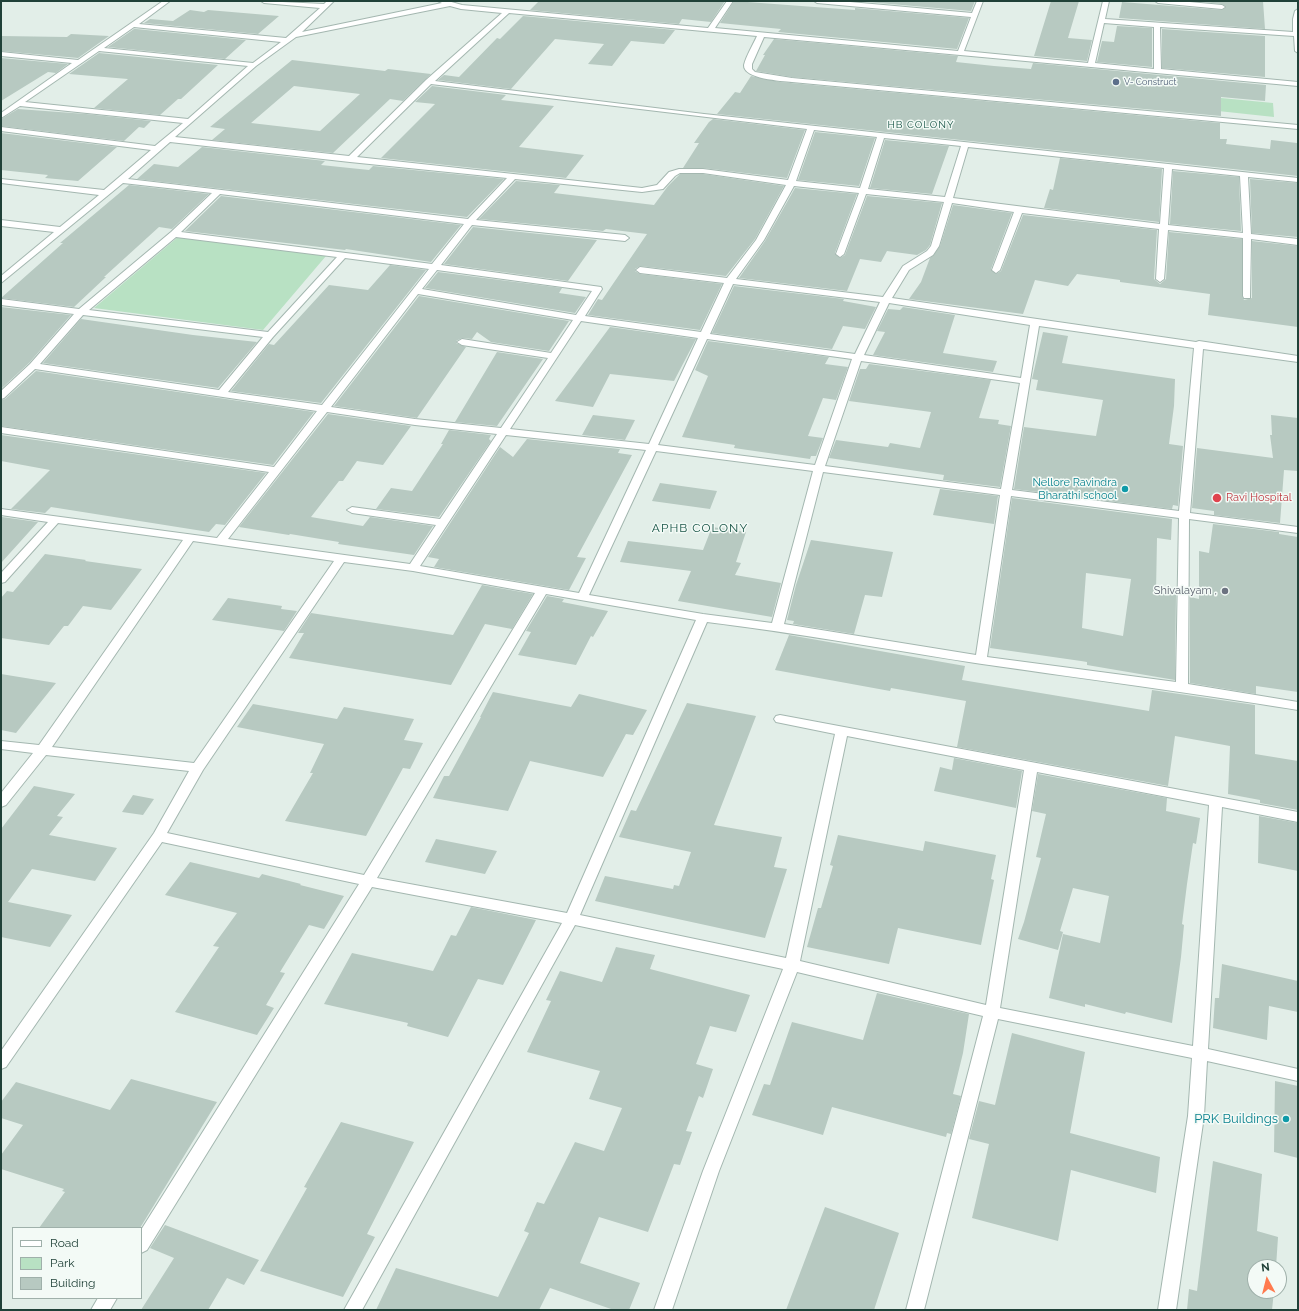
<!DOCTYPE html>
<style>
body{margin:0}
#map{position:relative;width:1299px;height:1311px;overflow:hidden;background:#e2eee8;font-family:Raleway,sans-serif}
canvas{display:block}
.frame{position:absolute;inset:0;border:2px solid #204138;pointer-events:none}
.legend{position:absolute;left:12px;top:1227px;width:130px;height:72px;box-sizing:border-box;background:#f3faf6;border:1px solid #9fb0aa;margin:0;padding:5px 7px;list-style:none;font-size:12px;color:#204138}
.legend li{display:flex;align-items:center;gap:8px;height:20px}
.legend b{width:20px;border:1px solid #9fb0aa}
.north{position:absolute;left:1247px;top:1259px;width:40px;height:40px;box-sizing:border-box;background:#f3faf6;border:1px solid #9fb0aa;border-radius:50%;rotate:353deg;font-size:11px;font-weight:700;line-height:16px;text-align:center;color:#204138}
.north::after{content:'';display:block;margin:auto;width:14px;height:18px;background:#ff7a4e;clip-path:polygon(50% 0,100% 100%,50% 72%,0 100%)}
</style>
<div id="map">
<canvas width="1299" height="1311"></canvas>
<div class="frame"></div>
<ul class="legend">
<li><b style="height:5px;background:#fff"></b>Road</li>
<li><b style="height:11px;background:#b8e1c3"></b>Park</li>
<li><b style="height:11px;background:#b7c9c1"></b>Building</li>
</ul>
<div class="north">N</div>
</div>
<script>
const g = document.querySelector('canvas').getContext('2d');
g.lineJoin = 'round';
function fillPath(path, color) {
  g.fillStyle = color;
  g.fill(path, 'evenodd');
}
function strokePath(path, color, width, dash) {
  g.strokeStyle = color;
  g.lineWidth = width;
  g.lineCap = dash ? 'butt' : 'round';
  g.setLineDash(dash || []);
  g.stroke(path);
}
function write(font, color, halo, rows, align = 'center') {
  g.font = font + ' Raleway,sans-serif';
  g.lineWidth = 3;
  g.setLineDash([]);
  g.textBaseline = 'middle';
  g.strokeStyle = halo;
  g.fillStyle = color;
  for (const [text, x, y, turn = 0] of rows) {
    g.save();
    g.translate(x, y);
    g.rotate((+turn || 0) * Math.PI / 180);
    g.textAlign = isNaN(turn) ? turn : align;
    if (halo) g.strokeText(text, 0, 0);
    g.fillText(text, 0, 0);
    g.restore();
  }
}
const green = new Path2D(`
 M1138 90 1273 103 1274 117 1134 102Z
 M178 237 326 256 263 330 94 308Z`);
const building = new Path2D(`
 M539 1 628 2 725 1 711 22 682 19 679 24 530 10Z
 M734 1 855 10V8L969 18 957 49 778 32 781 29 720 23Z
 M856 1H975L971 11Z
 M1051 1H1079L1068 38 1092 40 1087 61 1034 56Z
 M1195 1H1263L1265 29 1119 18 1122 2 1222 10 1226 7 1222 4Z
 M190 10 204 12 208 10 279 16 258 34 144 23 150 19 173 21Z
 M523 16 675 30 664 44 631 41 612 66 588 64 604 44 555 39 511 89 438 80 444 75 459 77 497 38 500 39Z
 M1117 26 1152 28V67L1097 62 1102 41 1114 42Z
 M134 29H136L246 40 225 59 108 47Z
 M1162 29 1265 36V77L1162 68Z
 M71 34 109 36 78 58 1 51V36L67 37Z
 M774 39 958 56 956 62 994 66 1031 69 1033 63 1266 85 1265 101 1221 97V116L792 77 756 71 765 55H763Z
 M99 53 218 65 181 99H178L160 115 94 108 128 79 69 74Z
 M1 58 68 64 56 73 48 72 1 101Z
 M292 60 385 71 388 69 431 74 403 101 390 99 333 153 212 140 225 129 210 127ZM294 86 360 94 320 131 251 123Z
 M751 76 780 82 1220 123V139H1227L1226 144 1270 149 1271 140 1297 143 1298 176 717 114 735 92 740 93Z
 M432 86 506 95 501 100 554 106 519 147 584 155 566 178 381 158 435 104 415 102Z
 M18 109 86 114 151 121 144 128 139 127 124 141 1 126V119Z
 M713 119 805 130 787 178 703 168H683L699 143H694L709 122Z
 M815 132 875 138 859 186 798 180Z
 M1 133 117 147 78 181 45 178 48 175 1 170Z
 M885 140 949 146 932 194 870 188Z
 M202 147 325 161 321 165 369 170 373 166 504 179 467 217 137 179 154 164 178 167Z
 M1060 158 1162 169 1159 222 1044 208 1050 189 1053 190Z
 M1173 171 1239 177 1241 231 1170 224Z
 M680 174H703L784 186 755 239 726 276 640 266 635 269V271L640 274 722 284 700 330 588 315 598 299 602 300 647 234 606 229 603 231 479 219 516 181 560 185 554 193 654 205 668 186Z
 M1250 179 1298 183V237L1252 233Z
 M129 185 209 194 172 229 159 227 104 277H106L74 307 1 298 63 243H60Z
 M795 188 857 194 835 253 840 258 845 255 867 196 942 203 930 245 926 250 917 255 887 251 881 262 860 259 847 291 739 278 765 241Z
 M221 196 461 225 431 262 346 249 345 250 185 231Z
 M953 205 1012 213 991 269 996 274 1001 271 1023 215 1157 230 1154 279 1160 284 1166 279 1169 232 1242 239V296L1244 300 1252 298V241L1298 246V327L1208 315 1210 294 1120 282V280L1077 274 1068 286 1035 280 1023 314 909 299 921 282 930 258 940 246Z
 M473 227 597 240 568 281 444 264Z
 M390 265 426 270 321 403 231 391 269 344 274 345 329 285 368 290Z
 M438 272 562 288 559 293 586 297 575 313 425 288Z
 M734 286 844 299 843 301 876 307 865 329 843 326 832 349 712 333Z
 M419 296 569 321 549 351 491 342 477 332 472 339 462 338 456 341V343L466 347 417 418 334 406Z
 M1 307 71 315 29 363 1 389Z
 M903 307 955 315 943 353 997 361 993 372 873 355 885 332 877 331 888 309 900 310Z
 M81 319 193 335 257 342 218 388 43 363Z
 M610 327 696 339 674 381 610 374 593 407 555 401Z
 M1043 332 1068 336 1062 363 1175 379 1174 406 1169 444 1183 446 1178 506 1173 505 1172 509 1014 489 1024 427 1096 436 1103 400 1036 390 1038 380 1032 379Z
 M708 341 829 357 825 364 848 367 836 400 823 398 808 436 823 438 816 456H811L810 459 734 448 735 445 682 437 708 376 695 370Z
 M497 352 543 359 497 426 455 422Z
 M869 364 991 380 979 418 999 420 998 424 1011 426 1000 487 943 480 944 475 829 458 836 440 888 447 890 443 920 448 931 412 849 401 860 369H866Z
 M36 371 314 412 273 465 1 426V400L5 399Z
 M328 414 411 426 383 465 357 461 343 481H339L311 517 363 526 370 517 433 526 414 555 338 544 339 542 290 534 289 535 239 527Z
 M593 415 635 420 625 440 582 435Z
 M1271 415 1298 418V471L1284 470 1280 523 1214 515V511L1192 508 1197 448 1273 458 1270 435H1272Z
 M449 430 491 435 489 439 491 441 439 517 376 509 391 488 412 491 443 444H441Z
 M1 435 266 473 225 525 216 524 209 532 51 507 45 513 11 509 50 470 1 461Z
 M527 439 620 449 618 453 632 455 577 557 586 558 569 590 434 567 439 559 428 557 500 447 513 457Z
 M660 483 717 491 710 509 652 501Z
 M940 489 998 496 994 524 933 515Z
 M1012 498 1172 519 1171 540 1157 538 1156 592 1176 595 1175 680 1087 665V662L1081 661 990 648ZM1086 573 1131 579 1123 636 1082 628Z
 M2 517 38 522 1 563V518Z
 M1213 524 1279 532V534L1298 537V692L1256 686V694L1190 683V597L1199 599V551L1209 553Z
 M712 527 746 532 736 562 741 563 735 575 781 583 772 617 678 601 691 571 620 562 628 541 703 550Z
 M811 540 893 552 882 597 865 595 854 634 793 624 794 621 787 620 796 585Z
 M45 554 86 560 85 561 142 569 111 610 83 606 68 626H64L49 645 1 638V598L7 591 13 592Z
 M482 585 533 594 512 629 485 624 451 685 289 658 304 633H298L311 613 453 635Z
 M547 596 564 599 562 602 608 611 593 637 591 636 576 665 518 655 531 632 526 631Z
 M228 598 282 606 281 609 297 611 284 631 212 620Z
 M789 635 965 666 962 680 1149 711 1152 690 1255 705V754L1298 761V810L1260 803V800L1228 794 1230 746 1175 736 1168 786 957 747 966 701 891 688 890 691 775 670Z
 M1 674 56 683 16 733 1 730Z
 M493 692 571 707 579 694 647 710 633 735 626 734 603 777 530 761 508 811 433 798 444 776H449L481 717H480Z
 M687 703 756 716 714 825 782 837 774 867 787 869 765 938 595 901 605 876 673 889 674 885 679 886 691 852 619 837 631 810 636 811Z
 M253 704 337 719 344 707 414 719 404 740 423 743 410 769 403 768 366 836 285 821 313 773H310L324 744 237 727Z
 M954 758 1022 771 1016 808 934 791 940 767 952 770Z
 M1038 774 1167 798 1166 811 1200 818 1196 844 1193 843 1187 884 1182 924 1184 925 1181 957 1172 1023 1126 1012 1125 1014 1085 1004V1007L1049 998 1063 934 1100 943 1109 896 1073 888 1060 931 1063 932 1058 950 1018 939 1024 922 1041 858 1036 857 1046 814 1032 811Z
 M34 786 75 794 57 816 63 817 49 835 117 848 95 881 32 869 8 902 72 915 50 947 1 937V829Z
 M133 795 154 799 143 815 122 812Z
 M1259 816 1298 823V871L1258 863Z
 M838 835 923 851 925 841 996 855 991 879 994 880 981 945 898 928 889 964 807 947 818 908H821L833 866 830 865Z
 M436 839 497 851 485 874 425 862Z
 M190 862 259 878 262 874 301 884 300 885 344 896 324 929 309 925 280 972 285 973 266 1005 274 1008 257 1035 175 1012 219 947 213 946 237 913 165 895Z
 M471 907 536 920 503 985 478 979 448 1037 407 1026 408 1023 324 1004 352 953 433 971 451 935 456 936Z
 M616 947 655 955 650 969 750 995 736 1032 710 1026 696 1064 713 1069 703 1098 699 1096 686 1131 692 1132 680 1165 674 1164 648 1232 599 1217 580 1263 640 1283 629 1310H614L550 1288 539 1310H376L396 1268 498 1297 529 1233 524 1231 537 1202 544 1204 575 1142 604 1151 622 1108 589 1099 600 1071 527 1052 551 1001 546 1000 560 971 602 982Z
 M1222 964 1298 981V1012L1269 1006 1267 1040 1213 1028 1215 998H1219Z
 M877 993 969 1014 963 1053 953 1094 961 1096 951 1134 947 1133 946 1137 832 1107 823 1135 752 1115 764 1084 770 1085 792 1022 863 1040Z
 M1012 1033 1085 1052 1070 1133 1160 1157 1156 1193 1071 1170 1058 1241 972 1218 989 1144 969 1139 979 1101 995 1105Z
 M131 1079 217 1102 140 1228H39L65 1192 62 1191 64 1189 1 1169V1155L23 1125 1 1118V1102L16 1082 110 1110Z
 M1275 1081 1298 1086V1158L1274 1152Z
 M341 1122 414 1142 367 1234 375 1237 343 1297 260 1271 307 1188 304 1187Z
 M1213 1161 1262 1174 1257 1231 1278 1237 1276 1267H1255V1291H1274L1272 1310H1187L1189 1289 1197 1291Z
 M825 1207 899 1233 874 1310H786Z
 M165 1225 259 1260 244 1285 227 1278 208 1310H141L174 1258 150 1248Z`);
const minor = new Path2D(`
 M163 1H170L139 24 286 38 320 8 264 3 261 1 324 4 327 1H334L302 32 442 3 438 1H448L462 5 708 28 727 1H733L715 28 958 51 971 17 817 3 814 1H839L972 13 977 1H983L964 51 1088 63 1103 1H1109L1105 19 1293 32V19L1295 11 1298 9V53L1295 51 1294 36 1160 27 1161 69 1298 82V86L764 37 752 64V69L755 72 792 78 1298 125V129L792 82C782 81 743 79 744 65 746 56 753 45 757 36L509 13 435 81 704 114 1298 178V182L1248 177 1251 234 1298 239V245L1251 239 1250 298H1244L1243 296V238L1168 230 1164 279 1160 282 1156 279 1159 229 1022 213 1000 270 996 273 992 270 1014 212 952 203 939 246 933 255 909 270 892 298 1196 342 1199 341 1298 356V362L1203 349 1190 513 1298 527V533L1189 519 1188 684 1298 702V710C1193 693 1087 679 982 664 890 650 799 633 707 622L580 915 786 958 835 734 776 722 774 719 776 716 780 715 1298 812V822L1222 807 1208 1049 1298 1069V1081L1207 1061 1204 1116 1176 1310H1158L1188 1116 1192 1058 998 1019 924 1310H906L983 1016 797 972 719 1171 672 1310H654L703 1171 783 969 575 925 362 1310H344L562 923 372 887 147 1250 141 1253V1230L359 884 162 842 6 1067 1 1069V1051L154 833 189 771 46 755 6 805 1 807V793L33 753 1 749V741L39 745 183 540 58 523 5 582 1 583V573L48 522 1 515V509L217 538 269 472 1 433V427L274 467 317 411 35 369 4 398 1 399V391L30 364 74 314 1 305V299L79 309 171 232 212 193 123 183 1 283V276L54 232 1 226V220L60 227 99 195 1 183V179L104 190 151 150 1 131V127L155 146 183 123 20 106 1 118V113L72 63 1 56V52L78 60ZM450 6 461 9 502 13 426 80 349 156 175 137 256 66 296 37ZM1104 23 1154 27V69L1095 63ZM134 27 281 42 253 63 104 48ZM99 51 248 66 188 119 25 102ZM431 84 807 129 788 180 703 169H679L669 172 657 185 642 188 357 157ZM814 130 877 137 860 188 796 181ZM884 138 961 146 945 197 868 189ZM170 142 350 162 507 178 468 219 128 179ZM968 147 1164 168 1160 224 953 198ZM1172 169 1240 176 1243 233 1168 225ZM680 173H703L786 185 756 240 727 278 640 267 636 270 640 273 724 283 701 332 585 316 602 289 601 287 441 265 472 225 625 241 629 238 625 235 476 220 515 179 642 192 663 189 675 176ZM794 186 859 193 836 254 840 257 844 254 866 194 944 202 931 246 927 251 903 266 883 297 736 279 764 240ZM220 194 464 224 432 264 181 232ZM176 237 337 257 268 332 89 310ZM345 258 429 269 322 405 228 392 273 337ZM437 270 592 291 576 315 422 289ZM733 284 880 302 855 354 710 334ZM418 294 573 320 551 353 462 339 457 342 462 345 548 358 501 428 415 419 331 407ZM889 303 1030 325 1021 378 864 355ZM83 315 263 337 219 390 40 364ZM581 321 698 338 649 444 510 429ZM1039 326 1194 348 1179 511 1012 490ZM707 339 852 359 815 465 658 445ZM861 361 1020 383 1001 489 825 466ZM327 412 415 425 497 434 440 519 352 507 347 510 352 513 436 525 410 564 228 539ZM506 435 646 450 579 593 420 566ZM656 451 813 471 772 623 703 614 589 595ZM823 472 1000 495 976 655 784 624ZM1011 496 1179 518 1176 682 987 657ZM193 541 334 561 194 763 52 747ZM344 562 413 571 535 593 364 875 167 833 203 770ZM546 594 696 620 567 913 377 878ZM847 736 1024 770 986 1005 800 961ZM1037 772 1209 805 1193 1046 1000 1008Z
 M1155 1H1179L1222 5 1225 7 1222 9 1158 3Z
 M98 1298H117L110 1310H91Z`);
const markers = [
 [1116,82,4,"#5c6f8a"],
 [1125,489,4,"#0f9aa8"],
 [1217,498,5,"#e0444e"],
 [1225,591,4,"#6b7280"],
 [1286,1119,4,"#0f9aa8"]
];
const farServicenames = [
 ["V- Construct",1124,82]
];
const farNeighbourhoodnames = [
 ["HB COLONY",921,125]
];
const cultureNames = [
 ["Nellore Ravindra",1117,483],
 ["Bharathi school",1117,496]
];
const healthNames = [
 ["Ravi Hospital",1226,498]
];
const worshipNames = [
 ["Shivalayam ,",1217,591]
];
const neighbourhoodNames = [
 ["APHB COLONY",700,528]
];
const nearCulturenames = [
 ["PRK Buildings",1278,1119]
];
fillPath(green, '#b8e1c3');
fillPath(building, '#b7c9c1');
strokePath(minor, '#a4b7b0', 2);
fillPath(minor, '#fff');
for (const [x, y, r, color] of markers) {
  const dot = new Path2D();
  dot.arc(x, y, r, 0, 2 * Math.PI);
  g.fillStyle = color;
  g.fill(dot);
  strokePath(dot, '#f3faf6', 1.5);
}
write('9px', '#4e5e75', '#f3faf6', farServicenames, 'left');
g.letterSpacing = '1px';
write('10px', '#195547', '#f3faf6', farNeighbourhoodnames);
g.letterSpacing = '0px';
write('11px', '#0d838f', '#f3faf6', cultureNames, 'right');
write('11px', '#be3a42', '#f3faf6', healthNames, 'left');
write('11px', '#5b616d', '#f3faf6', worshipNames, 'right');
g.letterSpacing = '1px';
write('12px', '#195547', '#f3faf6', neighbourhoodNames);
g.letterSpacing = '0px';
write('13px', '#0d838f', '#f3faf6', nearCulturenames, 'right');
</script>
